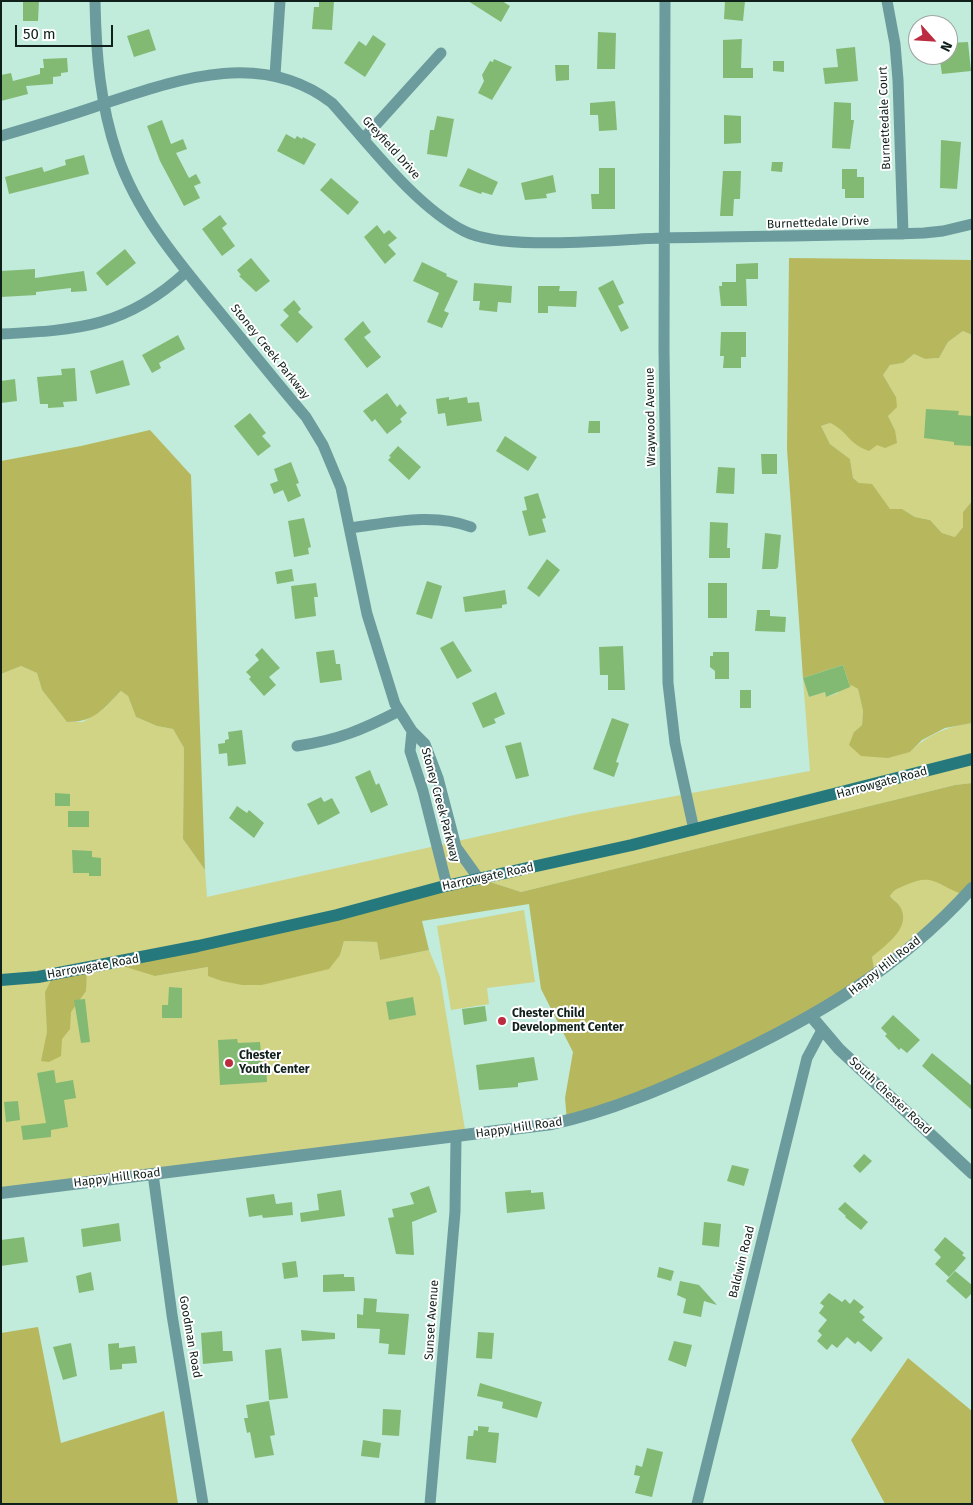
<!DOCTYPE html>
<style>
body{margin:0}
#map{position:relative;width:973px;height:1505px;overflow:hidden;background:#c1ebda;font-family:"Fira Sans",sans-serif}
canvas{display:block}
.frame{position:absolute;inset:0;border:2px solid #10201a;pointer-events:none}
.north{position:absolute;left:908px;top:15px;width:50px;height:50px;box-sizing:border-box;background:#fff;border:1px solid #9fa6a3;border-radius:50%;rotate:116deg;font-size:14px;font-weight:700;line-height:20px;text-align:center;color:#10201a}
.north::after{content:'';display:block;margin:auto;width:18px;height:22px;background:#bc2b3f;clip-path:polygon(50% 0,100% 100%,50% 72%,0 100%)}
.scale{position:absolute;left:15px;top:25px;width:98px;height:22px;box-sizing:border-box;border:2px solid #10201a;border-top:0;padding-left:6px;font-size:15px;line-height:18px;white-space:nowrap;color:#10201a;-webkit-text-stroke:4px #fff;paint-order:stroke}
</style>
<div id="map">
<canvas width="973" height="1505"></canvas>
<div class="frame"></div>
<div class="north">N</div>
<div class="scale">50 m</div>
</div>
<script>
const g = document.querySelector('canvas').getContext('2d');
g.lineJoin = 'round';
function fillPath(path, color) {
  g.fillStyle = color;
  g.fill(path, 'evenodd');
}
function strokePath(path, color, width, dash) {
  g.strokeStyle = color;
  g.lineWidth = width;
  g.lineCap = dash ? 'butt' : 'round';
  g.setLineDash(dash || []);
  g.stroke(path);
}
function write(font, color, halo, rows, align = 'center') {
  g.font = font + ' "Fira Sans",sans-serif';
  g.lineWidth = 4;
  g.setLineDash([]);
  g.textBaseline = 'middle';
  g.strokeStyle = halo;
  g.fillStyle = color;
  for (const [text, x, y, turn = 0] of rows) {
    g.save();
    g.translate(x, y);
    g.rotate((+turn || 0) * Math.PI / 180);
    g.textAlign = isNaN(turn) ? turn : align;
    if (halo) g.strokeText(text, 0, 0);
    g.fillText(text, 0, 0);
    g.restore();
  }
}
const green = new Path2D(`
 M963 331 972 335V501L963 512V527L955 537 942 533 930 520 915 517 902 509H890L853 478 850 459 830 444 821 426 830 423 842 428 847 436 895 430 888 416 896 397 883 375 890 365 903 363 914 354 925 359 939 358 948 342Z
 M21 666 37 673 42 690 67 722H83L105 708 121 691 128 696 136 717 157 726 173 729 184 748 183 839 205 870 207 897 579 814 810 771 803 678 809 697 825 692 826 697 838 693V690L851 685 858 689 863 711 862 725 854 732 910 752C929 734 946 727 972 723V783L955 785 521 892 481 879 155 976 208 967 262 985 292 976 340 955 344 941 377 942 380 960 429 950 440 977 466 1136 1 1194V674Z
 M929 878 966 895 947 915 874 968 872 957 881 948 900 906 890 896C896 884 916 880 929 878Z
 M524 910 535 982 487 988 489 1004 451 1010 437 926Z`);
const forest = new Path2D(`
 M789 258 972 260V335L963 331 948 342 939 358 925 359 914 354 903 363 890 365 883 375 896 397 897 407 888 416 895 430 897 443 885 448 877 445 869 451C848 444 848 431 830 423L821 426 830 444 850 459 853 478 859 483 872 484 890 509H902L915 517 930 520 942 533 955 537 963 527V512L972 501V723L945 728 922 740 910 752 888 758 861 756 849 745 854 732 862 725 863 711 858 689 851 685 850 687 843 665 803 678 787 449Z
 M150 430 191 475 205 870 183 839 184 748 173 729 157 726 136 717 128 696 121 691C103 709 95 722 67 722L42 690 37 673 21 666 1 674V461L81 446Z
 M972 783V888L966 895C939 888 935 871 906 885 899 888 894 889 890 896 893 900 897 902 899 905 914 927 885 945 872 957L874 968 869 979 747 1049 567 1121 565 1098 573 1052 541 989 529 904 422 921 429 950 380 960 377 942 344 941 340 955 329 969 262 985H242L222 981 208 976V967L155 976 113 963 481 879 521 892 955 785Z
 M87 968 86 991 71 1012 70 1029 62 1039 61 1056 49 1062 41 1061 47 1032 45 992 54 974Z
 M38 1327 61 1443 164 1411 178 1504H1V1333Z
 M908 1358 972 1411V1504H885L851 1440Z`);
const building = new Path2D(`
 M23 1H39L38 21H23Z
 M319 1H334L332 30 312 29 314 7H319Z
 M468 1H502L510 6 501 22Z
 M725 1H745L743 21 724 19Z
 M149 29 156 50 134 57 127 36Z
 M598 32 616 33 615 69H597Z
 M373 35 386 44 365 77 344 63 359 41 366 46Z
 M742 39 741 68H753V78H723V40Z
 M968 42 971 71 942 74 940 61 945 60 944 55H948V43Z
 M855 47 858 81 825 84 823 68 838 67 836 49Z
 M67 58 68 72 61 73V76L53 77V84L26 86 28 94 1 101V75L11 73 13 81 40 74V68H44L43 59Z
 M494 59 512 67 492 100 478 93 484 81 482 75 490 61 493 62Z
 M773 61H784V72L773 71Z
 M555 65H569V80L556 81Z
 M615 101 617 130 599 131 598 115H590V103Z
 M834 102 851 103V120H854L850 149 832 148Z
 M724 115 741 116V143L724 144Z
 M437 116 454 119 447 157 427 154 430 130H434Z
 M162 120 171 144 183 139 187 149 176 153 189 178 196 174 201 183 194 186 200 198 184 206 160 161 147 126Z
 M286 134 295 139 297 136 302 139 303 137 316 144 304 165 277 151Z
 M941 140 961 142 957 189 940 188Z
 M84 155 89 174 9 194 5 177 42 167 44 172 66 165 65 160Z
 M772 162H783L782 172 771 171Z
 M468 168 498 182 492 195 482 192 481 194 459 186Z
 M599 168H615V209H592L591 194H599Z
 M842 169H857V177H864V198H845V189H842Z
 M723 171H741L740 199H734L733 216H720Z
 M553 175 556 192 546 194 547 198 525 200 521 183Z
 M331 178 359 202 348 215 320 190Z
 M220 215 227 224 222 228 235 246 222 256 202 229Z
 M377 225 384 234 389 230 397 238 388 245 396 254 385 264 364 237Z
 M125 249 136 263 107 286 96 273Z
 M251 258 270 281 256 292 239 276 241 275 237 270Z
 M422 262 447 274 446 276 458 281 444 311 449 313 442 328 427 322 439 293 413 281Z
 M758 263V279H746L747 306H721L719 286H722V282H736V264Z
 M35 269V278L84 271 87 291 71 292V288L36 292V295L1 297V271Z
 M613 280 624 303 618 306 629 328 621 332 598 288Z
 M474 283 512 286 511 303 498 302 497 312 479 310 480 301H473Z
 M538 286H560L559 291H577L576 307 548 306V313H538Z
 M294 300 301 309 298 312 313 327 297 343 280 325 289 316 283 310Z
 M363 321 371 332 364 337 381 357 367 368 344 339Z
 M721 332H746V357H741V368H723L724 356H720Z
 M178 335 185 349 159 363 161 368 152 373 142 355Z
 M123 360 130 385 96 394 90 371Z
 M75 368 77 401 63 402 64 407 48 408V404H40L37 377 62 375 61 369Z
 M15 379 17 401 1 403V381Z
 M387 393 397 407 400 404 407 413 400 419 402 422 387 434 375 419 372 422 363 411Z
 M449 397V400L467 397 468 403 479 402 482 421 447 426 445 413 438 414 436 399Z
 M926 409 959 411 958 415 972 416 971 446 954 445V442L924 438Z
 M250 413 266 433 262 436 271 446 258 456 234 426Z
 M589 421H600V433H588Z
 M505 436 537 457 528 471 496 451Z
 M398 446 421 467 409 480 388 460 391 457 389 456Z
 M761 454H777V474H762Z
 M291 462 299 483 296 484 301 496 288 502 283 490 274 494 270 484 278 481 274 469Z
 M718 467 735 468 734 494 716 493Z
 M538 493 546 518 542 519 546 532 529 536 522 511 527 510 524 497Z
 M304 518 311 547 308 548 309 554 294 557 288 521Z
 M710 522 728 523 727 548H730V558H709Z
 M765 533 781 535 778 567 776 569H762Z
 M547 559 560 570 539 597 527 588Z
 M292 569 294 581 277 584 275 572Z
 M427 581 442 586 432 619 416 614Z
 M316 583 318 597H314L316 616 295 619 291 586Z
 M708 583H727V618H708Z
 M505 590 507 604 502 605V608L465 612 463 597Z
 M757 610H770V616L786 617 785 632 755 631Z
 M453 641 472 671 457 679 440 648Z
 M623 646 625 690H608V675H600L599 647Z
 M262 648 280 668 269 677 276 685 264 696 249 679 251 677 246 672 259 660 255 655Z
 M334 650 336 664H340L342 680 320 683 316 652Z
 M713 652H729V679H715V671L710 667V656H713Z
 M843 665 850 687 826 697 825 692 809 697 803 678Z
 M740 690H751V708H740Z
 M496 692 505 714 494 719 496 723 483 728 472 703Z
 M612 718 629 724 616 762 619 763 614 777 593 769Z
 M242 730 246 764 228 766 227 753 219 754 218 744 225 743V740L229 739 228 732Z
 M521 742 529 776 516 779 505 746Z
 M370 770 376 785 379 783 388 805 371 813 355 777Z
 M55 793 70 794V806H55Z
 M321 797 324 802 332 798 340 813 318 825 307 804Z
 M237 806 247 813 249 810 264 823 254 838 229 818Z
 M68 811H89V827H68Z
 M72 850 92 851V857L101 858V876H89V873H73Z
 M169 987 182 988V1018H162V1005H168Z
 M413 997 416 1015 389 1020 386 1002Z
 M85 999 90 1042 81 1043 74 1000Z
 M485 1006 487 1021 464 1025 462 1009Z
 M893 1015 920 1040 907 1053 901 1048 899 1050 885 1036 887 1034 881 1028Z
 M237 1039 238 1043 260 1042 262 1063 266 1062 267 1082 220 1085 218 1040Z
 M932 1053 972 1086V1110L922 1066Z
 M534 1057 538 1080 518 1083V1087L479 1090 476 1065Z
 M54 1070 56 1083 73 1080 76 1098 64 1100 68 1127 51 1130V1137L23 1140 21 1126 46 1123 37 1073Z
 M18 1101 20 1120 6 1122 4 1102Z
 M864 1154 872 1161 860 1173 853 1166Z
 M732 1165 749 1169 744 1186 727 1181Z
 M429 1186 437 1212 412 1222 414 1255 396 1254 388 1218 394 1217 392 1209 414 1204 410 1193Z
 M341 1190 345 1216 301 1222 300 1213 319 1210 317 1194Z
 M531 1190V1193L543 1192 545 1209 507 1213 505 1192Z
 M274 1194 276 1204 292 1202 293 1215 263 1218 262 1215 249 1217 246 1198Z
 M845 1202 868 1222 861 1230 845 1217 846 1216 838 1209Z
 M704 1222 721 1224 719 1247 702 1245Z
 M119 1223 121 1241 83 1247 81 1229Z
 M24 1237 28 1262 1 1266V1240Z
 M945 1237 964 1253 962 1255 966 1258 949 1277 935 1264 941 1257 934 1250Z
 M296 1261 298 1277 284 1279 282 1263Z
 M659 1267 674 1271 671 1281 657 1277Z
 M955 1271 972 1285V1293L966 1299 946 1281Z
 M91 1272 94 1290 79 1293 76 1276Z
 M344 1274V1277H354L355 1291 323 1292V1275Z
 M680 1281 699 1285 717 1305 704 1301 701 1317 683 1313 686 1299 677 1295Z
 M829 1293 842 1302 845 1299 850 1304 854 1299 864 1307 859 1312 865 1317 862 1320 883 1338 871 1352 858 1341 855 1344 847 1337 837 1348 832 1344 827 1350 817 1341 822 1335 818 1331 827 1320 819 1313 824 1306 820 1303Z
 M364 1298 377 1299 376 1312 409 1314 405 1355 388 1354 389 1344 379 1343 380 1329 357 1328V1314L363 1315Z
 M301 1330 335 1333V1339L302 1341Z
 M222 1331 223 1351H232L233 1361 203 1364 201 1333Z
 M478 1332 494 1333 492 1359 476 1358Z
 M674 1341 692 1345 686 1367 668 1360Z
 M71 1343 77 1376 63 1380 53 1347Z
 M119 1343V1348L135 1346 137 1363 122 1364V1369L110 1370 108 1344Z
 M281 1348 288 1398 269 1400 265 1350Z
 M480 1383 542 1402 537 1418 502 1408 503 1402 477 1396Z
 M269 1401 275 1435 270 1436 274 1455 255 1458 250 1432 247 1433 244 1418H248L246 1405Z
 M383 1409 401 1410 399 1436 382 1435Z
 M478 1426 489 1427 488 1432 499 1433 496 1463 466 1459 468 1436H473L474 1430 478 1431Z
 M363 1440 381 1443 379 1458 361 1456Z
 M647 1448 663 1452 652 1497 635 1493 640 1476 634 1475 636 1465 642 1467Z`);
const minor = new Path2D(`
 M95 1C96 54 100 104 117 154 138 216 181 265 222 315 250 349 277 383 306 417L323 445 341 488 367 614 395 704 412 731 425 744 438 778 456 847 479 879
 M665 1 664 348 668 683 675 743 694 830
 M887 1 895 44 898 80 903 234
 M275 75 280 1
 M1 136C35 126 69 116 103 104 179 79 262 49 332 103 369 144 415 206 464 231 505 252 614 239 663 238 750 236 837 236 924 233L943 231 972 224
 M364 138 441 53
 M1 334C79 330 126 327 186 272
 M350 528C389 523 433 512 471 527
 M412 731 410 751 423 791 447 886
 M297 746C338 740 362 730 399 711
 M153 1174 172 1315 203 1504
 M430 1504 455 1212 456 1137
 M697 1504 807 1058 822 1030`);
const tertiary = new Path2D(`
 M811 1016 839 1049 972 1173
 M1 1193 552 1124C611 1111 664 1088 718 1063 816 1017 899 969 972 888`);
const secondary = new Path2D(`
 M1 980 38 977 198 946 337 915 441 887 632 845 972 759`);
const markers = [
 [502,1021,5,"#bc2b3f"],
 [229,1063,5,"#bc2b3f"]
];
const streetNames = [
 ["Burnettedale Court",885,118,-92],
 ["Greyfield Drive",391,148,48],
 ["Burnettedale Drive",818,223,-2],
 ["Stoney Creek Parkway",270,352,51],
 ["Wraywood Avenue",651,417,-91],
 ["Harrowgate Road",882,783,-15],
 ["Stoney Creek Parkway",440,805,75],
 ["Harrowgate Road",488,877,-12],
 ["Happy Hill Road",885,966,-38],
 ["Harrowgate Road",93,967,-10],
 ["South Chester Road",890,1096,43],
 ["Happy Hill Road",519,1128,-8],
 ["Happy Hill Road",117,1178,-7],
 ["Baldwin Road",742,1262,-76],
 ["Sunset Avenue",432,1320,-86],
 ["Goodman Road",190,1337,80]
];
const poiNames = [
 ["Chester Child",512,1014],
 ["Development Center",512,1028],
 ["Chester",239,1056],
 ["Youth Center",239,1070]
];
fillPath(green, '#d1d385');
fillPath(forest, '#b7b85d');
fillPath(building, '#82ba74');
strokePath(minor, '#6b9b9d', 11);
strokePath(tertiary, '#6b9b9d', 12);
strokePath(secondary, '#25797d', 12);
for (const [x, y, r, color] of markers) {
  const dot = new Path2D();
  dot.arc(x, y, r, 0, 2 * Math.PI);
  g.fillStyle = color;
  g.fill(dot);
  strokePath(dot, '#fff', 2);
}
write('12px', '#10201a', '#fff', streetNames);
write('bold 12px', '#10201a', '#fff', poiNames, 'left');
</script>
